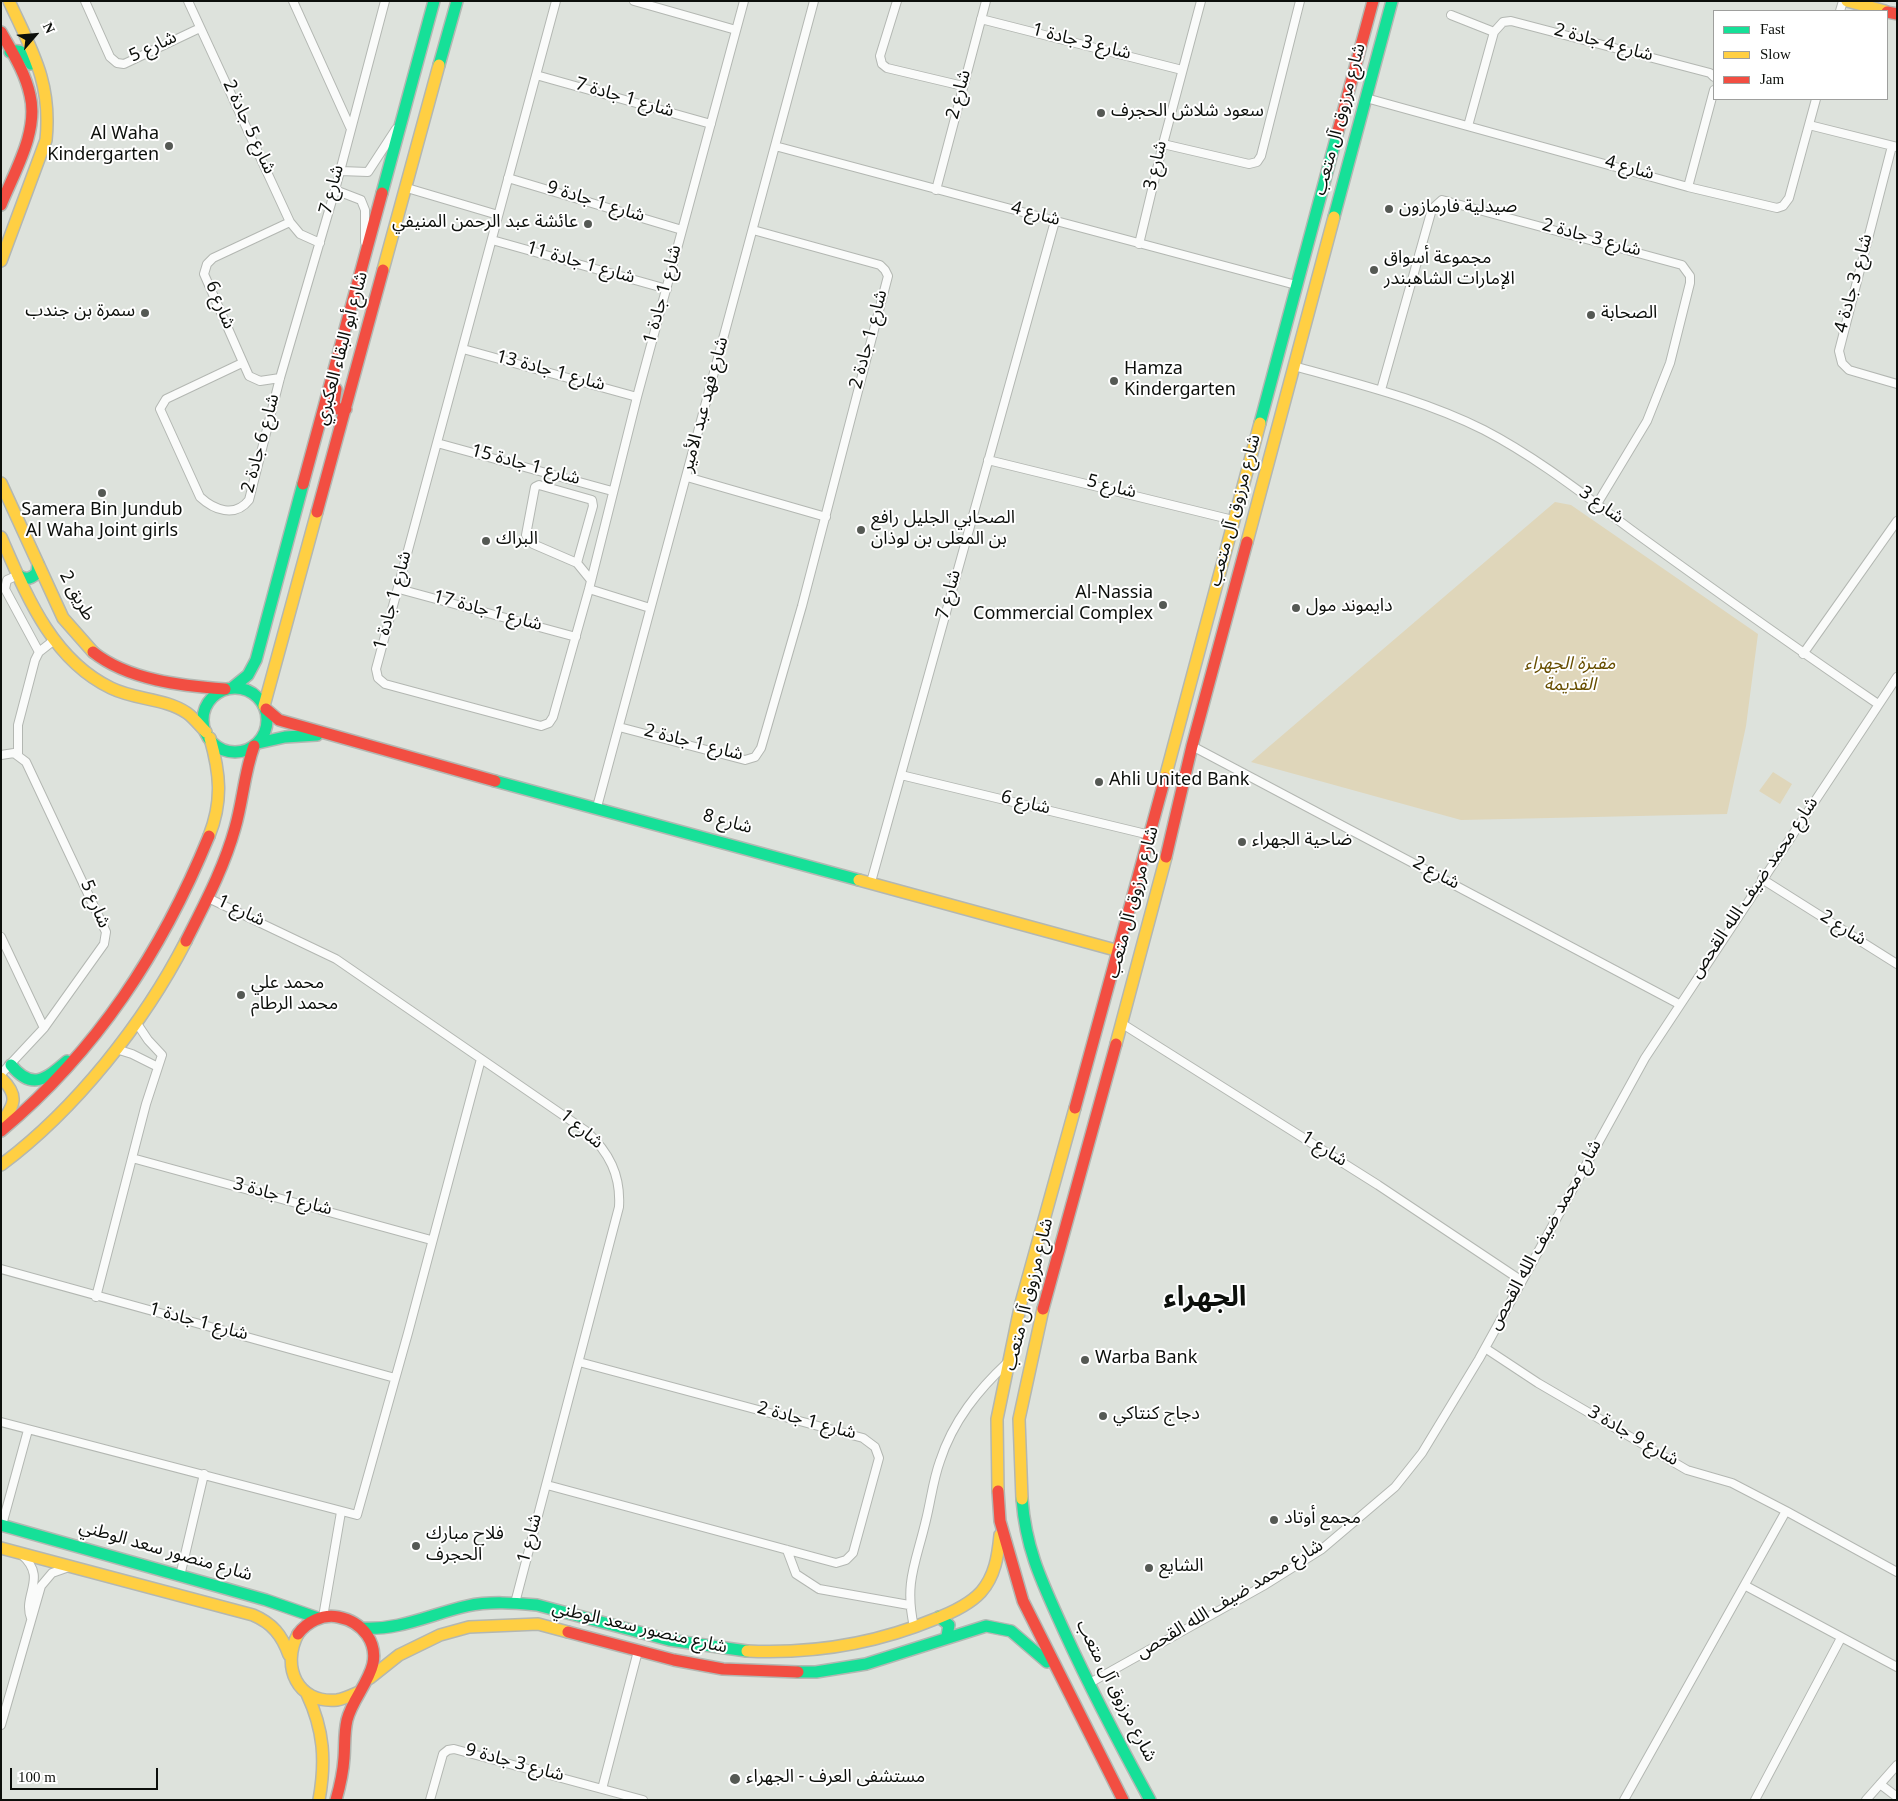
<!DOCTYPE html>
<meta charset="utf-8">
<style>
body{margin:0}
#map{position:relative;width:1898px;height:1801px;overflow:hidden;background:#dde2dc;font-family:Georgia,serif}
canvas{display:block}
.frame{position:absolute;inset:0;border:2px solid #0c0f0b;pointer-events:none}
.legend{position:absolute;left:1713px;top:10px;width:175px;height:90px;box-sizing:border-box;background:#fff;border:1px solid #9e9f9d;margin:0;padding:6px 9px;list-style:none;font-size:15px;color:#0c0f0b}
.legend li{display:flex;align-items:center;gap:10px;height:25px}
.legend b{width:25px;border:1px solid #9e9f9d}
.north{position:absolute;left:10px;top:10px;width:50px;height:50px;-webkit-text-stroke:4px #fff;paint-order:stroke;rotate:63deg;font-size:14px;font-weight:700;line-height:20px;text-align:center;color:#0c0f0b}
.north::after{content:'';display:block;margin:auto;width:18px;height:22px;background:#0c0f0b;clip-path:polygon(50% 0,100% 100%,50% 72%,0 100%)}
.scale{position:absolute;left:10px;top:1768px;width:148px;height:22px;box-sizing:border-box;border:2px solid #0c0f0b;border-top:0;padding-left:6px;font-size:15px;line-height:18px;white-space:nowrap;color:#0c0f0b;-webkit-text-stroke:4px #fff;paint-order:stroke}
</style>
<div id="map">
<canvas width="1898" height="1801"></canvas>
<div class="frame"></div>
<ul class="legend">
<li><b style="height:6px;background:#16e098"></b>Fast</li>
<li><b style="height:6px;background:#ffcf43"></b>Slow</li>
<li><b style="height:6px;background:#f24e42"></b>Jam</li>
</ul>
<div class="north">N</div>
<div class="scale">100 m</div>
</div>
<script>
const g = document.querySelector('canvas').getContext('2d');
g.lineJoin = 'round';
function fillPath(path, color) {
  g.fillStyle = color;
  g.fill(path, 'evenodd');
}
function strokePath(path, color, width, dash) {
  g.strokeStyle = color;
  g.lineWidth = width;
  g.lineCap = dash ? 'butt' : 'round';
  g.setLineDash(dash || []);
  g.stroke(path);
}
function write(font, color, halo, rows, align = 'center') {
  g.font = font + ' Georgia,"Noto Sans Arabic",serif';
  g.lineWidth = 4;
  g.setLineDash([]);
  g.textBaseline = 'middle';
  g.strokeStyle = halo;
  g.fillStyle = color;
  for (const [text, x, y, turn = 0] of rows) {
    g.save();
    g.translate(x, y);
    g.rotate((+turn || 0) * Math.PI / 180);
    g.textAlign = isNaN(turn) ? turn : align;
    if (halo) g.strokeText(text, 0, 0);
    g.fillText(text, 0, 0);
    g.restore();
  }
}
const green = new Path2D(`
 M1555 502 1571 505 1758 634 1746 726 1727 814 1461 820 1251 762Z
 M1773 772 1792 784 1780 804 1759 791Z`);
const street = new Path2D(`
 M85 1 110 57 117 63 124 64 200 28
 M188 1 290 222 300 234 320 243
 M293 1 350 127
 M556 1 376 669 378 678 385 684 541 726 549 723 553 717 589 589 637 397 744 1
 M634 1 736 30
 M897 1 880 56 882 64 887 68 963 86
 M1840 11 1843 1
 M1451 15 1494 32
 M981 19 1182 70
 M536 75 711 124
 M1366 98 1688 187 1777 208 1783 206 1789 198 1816 99
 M1809 125 1897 147
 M1468 126 1494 32 1503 22 1511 21 1710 73 1714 77
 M1163 144 1249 164 1257 162 1261 156 1300 1
 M775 146 1296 285
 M1892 146 1839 351 1842 363 1849 370 1897 384
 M340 171 368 172 396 129
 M508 178 682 230
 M1688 187 1714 90
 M407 188 498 215
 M335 190 361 200 365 210V242
 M936 190 986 1
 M492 240 667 289
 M1139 244 1163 144 1201 1
 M463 349 637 397
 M242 363 166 399 160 409 200 497C214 510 235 518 249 500L280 378 335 190 385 1
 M1294 366C1358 384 1424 400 1484 430 1538 458 1588 498 1637 534 1717 592 1797 649 1878 704
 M280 378 260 381 249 376 204 274 207 264 213 258 290 222
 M1381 390 1432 209 1442 200 1682 265 1690 276V283L1670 363 1647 421 1597 504
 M437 443 612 491
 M988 460 1233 520
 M687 477 826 517
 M577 563 593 506 592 500 539 485 535 487 526 535 533 544 577 563 590 579
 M18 575 7 580 5 589 39 652
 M399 589 576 637
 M589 589 650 608
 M1803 654 1897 521
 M619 727 745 760 755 757 761 748 802 606 888 276 885 270 880 265 753 230
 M1192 746 1679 1004
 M18 754V725L35 660 39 652 53 641
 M1 755 14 753 26 762 106 932 104 944 44 1028 1 937
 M901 775 1150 835
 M597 807 814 1
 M1762 879 1897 964
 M871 882 1055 221
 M208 898 336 959 586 1131C609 1152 621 1175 619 1207L515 1603
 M1121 1023 1378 1185 1522 1281
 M116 1049 132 1054 158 1067
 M1 1074 44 1028
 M132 1158 431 1240
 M1 1269 395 1378
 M96 1297 146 1104 162 1055 148 1040 136 1022
 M1485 1348 1538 1383 1687 1470 1732 1483 1786 1511 1897 1572
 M1 1422 357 1515 408 1333 481 1059
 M547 1485 836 1563 846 1560 853 1553 879 1458 875 1447 863 1438 579 1362
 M2 1525 28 1430
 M787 1550 796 1574 819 1589 909 1605
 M22 1555C48 1578 22 1595 31 1618
 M180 1576 204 1474
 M1746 1586 1897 1667
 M323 1617 341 1512
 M914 1627C904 1582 916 1563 926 1520 931 1500 933 1480 940 1461 953 1421 978 1390 1008 1362
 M1088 1684 1263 1586 1322 1549 1395 1487 1422 1453 1479 1359 1645 1058 1897 677
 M1 1725 41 1586 52 1573 69 1567
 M1880 1784 1897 1797
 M602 1789 638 1651
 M430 1800 443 1754 448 1750 454 1749 643 1800
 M1624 1800 1786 1511
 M1755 1800 1841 1638
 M1866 1800 1897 1765`);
const fast = new Path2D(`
 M10 52C21 48 26 54 31 64
 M439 65 457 1
 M382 193 434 1
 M1334 217 1392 1
 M1260 423 1338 131
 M18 575C25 580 31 579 37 573L38 564
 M203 720a32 32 0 1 1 64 0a32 32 0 1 1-64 0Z
 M232 688 248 675 256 660 303 484
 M258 743 285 737 317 735
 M495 781 859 880
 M11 1065C32 1091 46 1079 67 1061
 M1022 1499C1026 1552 1044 1586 1065 1633 1091 1690 1120 1745 1150 1800
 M1 1525 266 1600 318 1618
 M939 1617 949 1625 947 1636
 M361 1628C399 1631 431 1614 467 1606 490 1601 514 1603 537 1605L669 1640 747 1651
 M798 1672H816L866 1664 986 1626 1011 1631 1047 1662`);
const slow = new Path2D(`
 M1847 1 1885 11
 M1 261 46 140C52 83 32 51 9 1
 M383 270 439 65
 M1 483 63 618 93 652
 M1 537C26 594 51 659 111 688 135 700 165 698 187 713 194 718 200 726 206 732
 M1247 542 1334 217
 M264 706 317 512
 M1165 778 1260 423
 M209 836C223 801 220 773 210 738
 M859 880 1119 951
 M1116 1044 1166 857
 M1 1078C20 1096 14 1105 1 1124
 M1 1165C75 1110 144 1023 186 941
 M998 1491 997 1419 1021 1303 1075 1108
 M1022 1499 1019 1419 1043 1309
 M1 1548 253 1615C272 1623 282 1635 289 1655
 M298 1634C281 1666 297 1704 337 1700 344 1699 352 1695 359 1692
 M747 1651C811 1654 875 1644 935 1619 951 1613 969 1605 981 1592 995 1576 998 1556 1000 1535
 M370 1678 399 1655 440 1635 469 1627 538 1624 568 1632
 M307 1694C324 1730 326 1761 319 1800`);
const jam = new Path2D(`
 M1887 12 1897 14
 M1 32C12 52 25 72 30 95 39 132 14 172 1 205
 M1338 131 1373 1
 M336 389 334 403 337 409H346
 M303 484 382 193
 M317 512 383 270
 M93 652C128 680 182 686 225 689
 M266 709 279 720 495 781
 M1166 857 1192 746 1247 542
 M186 941C204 905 224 868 235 828 243 801 244 773 254 746
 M1075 1108 1165 778
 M1 1131C97 1051 162 951 209 836
 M1043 1309 1116 1044
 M998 1491 1000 1521 1023 1601 1123 1800
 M568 1632 674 1660 723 1669 798 1672
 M298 1634C307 1622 322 1614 338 1617 349 1619 360 1625 367 1635 388 1666 354 1691 347 1720 344 1733 345 1746 344 1758 343 1773 340 1786 336 1800`);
const markers = [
 [1101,113,5,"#555954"],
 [169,146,5,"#555954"],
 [1389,209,5,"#555954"],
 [588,224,5,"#555954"],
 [1374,270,5,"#555954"],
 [145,313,5,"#555954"],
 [1591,315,5,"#555954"],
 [1114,381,5,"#555954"],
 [102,493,5,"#555954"],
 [861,530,5,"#555954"],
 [486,541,5,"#555954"],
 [1163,605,5,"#555954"],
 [1296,608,5,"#555954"],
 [1099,782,5,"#555954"],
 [1242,842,5,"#555954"],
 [241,995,5,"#555954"],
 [1085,1360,5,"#555954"],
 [1103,1416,5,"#555954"],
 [1274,1520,5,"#555954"],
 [416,1546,5,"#555954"],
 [1149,1568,5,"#555954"],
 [735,1779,6,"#555954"]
];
const streetNames = [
 ["شارع 3 جادة 1",1081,44,14],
 ["شارع 4 جادة 2",1603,45,15],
 ["شارع 5",154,49,-25],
 ["شارع 2",961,95,-75],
 ["شارع 1 جادة 7",624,100,16],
 ["شارع مرزوق آل متعب",1342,120,-75],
 ["شارع 5 جادة 2",247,128,65],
 ["شارع 3",1158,166,-77],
 ["شارع 4",1629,170,15],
 ["شارع 7",334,190,-75],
 ["شارع 1 جادة 9",595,204,17],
 ["شارع 4",1035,216,15],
 ["شارع 3 جادة 2",1591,240,15],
 ["شارع 1 جادة 11",580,265,16],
 ["شارع 3 جادة 4",1856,284,-75],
 ["شارع 1 جادة 1",665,295,-75],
 ["شارع 6",218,306,67],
 ["شارع 1 جادة 2",871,340,-75],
 ["شارع أبو البقاء العكبري",344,349,-75],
 ["شارع 1 جادة 13",550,373,15],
 ["شارع فهد عبد الأمير",707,405,-75],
 ["شارع 6 جادة 2",263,444,-75],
 ["شارع 1 جادة 15",525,467,15],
 ["شارع 5",1111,489,14],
 ["شارع 3",1600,507,36],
 ["شارع مرزوق آل متعب",1237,511,-75],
 ["شارع 7",951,595,-75],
 ["طريق 2",75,597,61],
 ["شارع 1 جادة 1",395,601,-75],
 ["شارع 1 جادة 17",487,613,15],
 ["شارع 1 جادة 2",693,745,14],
 ["شارع 6",1025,805,14],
 ["شارع 8",727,824,15],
 ["شارع 2",1435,875,28],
 ["شارع محمد ضيف الله القحص",1756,889,-56],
 ["شارع مرزوق آل متعب",1135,903,-75],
 ["شارع 5",93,905,67],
 ["شارع 1",240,913,25],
 ["شارع 2",1842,930,32],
 ["شارع 1",580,1131,40],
 ["شارع 1",1323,1151,32],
 ["شارع 1 جادة 3",282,1199,15],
 ["شارع محمد ضيف الله القحص",1547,1236,-61],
 ["شارع مرزوق آل متعب",1031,1295,-76],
 ["شارع 1 جادة 1",198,1324,15],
 ["شارع 1 جادة 2",806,1423,15],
 ["شارع 9 جادة 3",1632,1438,30],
 ["شارع 1",532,1539,-75],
 ["شارع منصور سعد الوطني",165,1553,16],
 ["شارع محمد ضيف الله القحص",1231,1601,-31],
 ["شارع منصور سعد الوطني",639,1630,13],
 ["شارع مرزوق آل متعب",1114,1692,63],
 ["شارع 3 جادة 9",514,1765,15]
];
const poiNames = [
 ["سعود شلاش الحجرف",1111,113],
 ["Al Waha",159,136,"right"],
 ["Kindergarten",159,157,"right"],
 ["صيدلية فارمازون",1399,209],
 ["عائشة عبد الرحمن المنيفي",578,224,"right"],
 ["مجموعة أسواق",1384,260],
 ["الإمارات الشاهبندر",1384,281],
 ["سمرة بن جندب",135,313,"right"],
 ["الصحابة",1601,315],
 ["Hamza",1124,371],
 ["Kindergarten",1124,392],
 ["Samera Bin Jundub",102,512,"center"],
 ["Al Waha Joint girls",102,533,"center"],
 ["الصحابي الجليل رافع",871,520],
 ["بن المعلى بن لوذان",871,541],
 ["البراك",496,541],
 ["Al-Nassia",1153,595,"right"],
 ["Commercial Complex",1153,616,"right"],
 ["دايموند مول",1306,608],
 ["Ahli United Bank",1109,782],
 ["ضاحية الجهراء",1252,842],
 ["محمد علي",251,985],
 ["محمد الرطام",251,1006],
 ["Warba Bank",1095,1360],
 ["دجاج كنتاكي",1113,1416],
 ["مجمع أوتاد",1284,1520],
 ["فلاح مبارك",426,1536],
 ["الحجرف",426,1557],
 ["الشايع",1159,1568],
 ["مستشفى العرف - الجهراء",746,1779]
];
const parkNames = [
 ["مقبرة الجهراء",1570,666],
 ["القديمة",1570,687]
];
const townNames = [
 ["الجهراء",1205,1302]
];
fillPath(green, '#dfd6ba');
strokePath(street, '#b3b7b2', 10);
strokePath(fast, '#b3b7b2', 14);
strokePath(slow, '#b3b7b2', 14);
strokePath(jam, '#b3b7b2', 14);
strokePath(street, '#fafbfa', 8);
strokePath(fast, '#16e098', 11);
strokePath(slow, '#ffcf43', 11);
strokePath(jam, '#f24e42', 11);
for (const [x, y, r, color] of markers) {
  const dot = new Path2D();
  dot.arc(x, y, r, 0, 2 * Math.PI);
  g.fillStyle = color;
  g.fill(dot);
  strokePath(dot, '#fff', 2);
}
write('18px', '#0c0f0b', '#fff', streetNames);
write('18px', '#0c0f0b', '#fff', poiNames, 'left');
write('italic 18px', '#674e00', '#fff', parkNames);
write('bold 28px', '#0c0f0b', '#fff', townNames);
</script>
